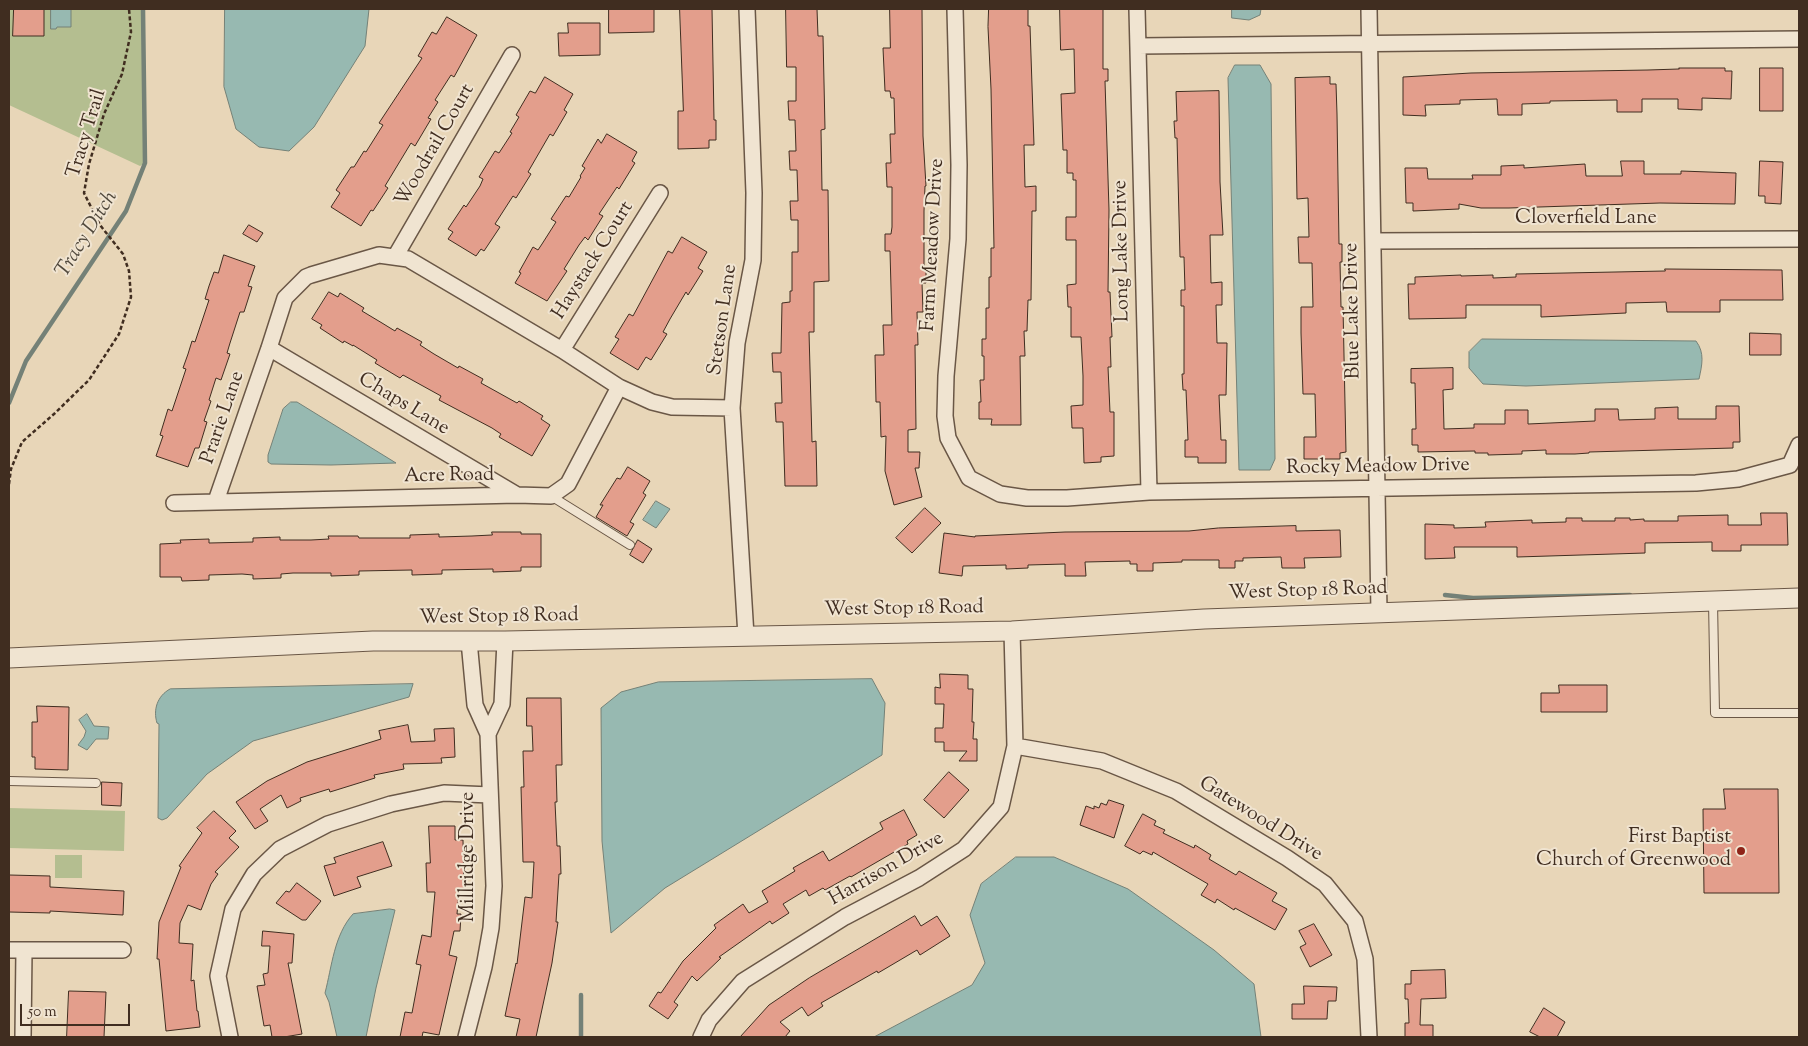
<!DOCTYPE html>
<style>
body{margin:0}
#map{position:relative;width:1808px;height:1046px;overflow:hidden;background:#e8d6b8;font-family:"Sorts Mill Goudy",serif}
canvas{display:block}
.frame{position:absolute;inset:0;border:10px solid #402d20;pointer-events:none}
.scale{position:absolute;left:20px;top:1004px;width:110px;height:22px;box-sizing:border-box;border:2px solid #402d20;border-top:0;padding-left:6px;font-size:15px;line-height:18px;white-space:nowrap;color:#402d20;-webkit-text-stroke:4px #f0e4d1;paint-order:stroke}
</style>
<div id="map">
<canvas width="1808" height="1046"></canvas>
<div class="frame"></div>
<div class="scale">50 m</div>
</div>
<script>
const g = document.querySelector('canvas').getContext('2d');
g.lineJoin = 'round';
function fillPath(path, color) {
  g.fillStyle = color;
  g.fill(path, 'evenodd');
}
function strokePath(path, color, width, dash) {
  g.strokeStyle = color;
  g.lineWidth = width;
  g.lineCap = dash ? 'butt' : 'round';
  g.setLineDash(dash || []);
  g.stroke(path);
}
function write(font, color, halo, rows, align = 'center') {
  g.font = font + ' "Sorts Mill Goudy",serif';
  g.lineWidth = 4;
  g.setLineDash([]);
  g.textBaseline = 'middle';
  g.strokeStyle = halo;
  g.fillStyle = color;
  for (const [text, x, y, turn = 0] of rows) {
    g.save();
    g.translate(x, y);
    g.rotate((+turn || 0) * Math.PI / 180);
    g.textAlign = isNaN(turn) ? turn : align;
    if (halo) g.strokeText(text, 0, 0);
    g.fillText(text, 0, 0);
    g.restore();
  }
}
const green = new Path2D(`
 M9 9H143L145 163 140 166 9 105Z
 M9 808 125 811 124 851 9 848Z
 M55 855H82V878H55Z`);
const water = new Path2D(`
 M51 9H71V27H57L56 29H51Z
 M225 9H369L365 46 314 127 289 151 259 147 236 129 224 87Z
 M1232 9H1261L1260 15 1249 20 1232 18Z
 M1235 65H1260L1271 84 1275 459 1270 470H1239L1228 78Z
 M1482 339 1696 341C1705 353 1702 365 1699 379L1526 386 1483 384 1469 368V352Z
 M291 402H297L396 463 331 465 271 464 268 462V455L283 409Z
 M656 501 670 509 656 528 643 520Z
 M872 679 885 703 882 755 665 888 611 933 602 841 601 708 621 692 658 682Z
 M413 684 409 697 253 741 207 774 167 818 162 820 158 818 159 724 157 723C153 710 157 696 170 689Z
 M87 714 94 726 109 727 108 739H96L87 750 78 745 84 737 86 731 79 720Z
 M1016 857H1054L1128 889 1214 950 1254 984 1261 1037H874L972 985 985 963 970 915 981 884Z
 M390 909 395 910 376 988 366 1037H337L329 1002 325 993C332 966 334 935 353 914Z`);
const stream = new Path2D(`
 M9 403 26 361 126 211 145 163 143 9
 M1445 595 1473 598 1630 595
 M581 1037V995`);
const building = new Path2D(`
 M14 9H44V36H13Z
 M609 9H654V32L609 33Z
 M680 9H712L714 120H716V140H709V148L678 149V111H683Z
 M786 9H817L818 36H823L825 129 821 130 822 190H828L829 281 814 282V332H809L812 442 816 441 817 486H785L783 422H776L775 403H782L781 372H773L772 353H781L782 303 790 302V291H792V252H798V220H791L790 201H798L797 170H790L789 151H796L795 120H789L788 101H796V67H787Z
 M890 9H922L923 136 926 186H925L924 211V268H926V283H922L923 312H917L918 345H915L916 429 908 430V452H920L919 468H915L922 497 894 505 885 471 886 436 881 437 880 402H876L875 355H884L883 325H892L890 251H885V234H891L892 227V187H887L886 163H891L890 134H895L894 98H891L890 91H885L883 48H890Z
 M989 9H1028V26H1030L1034 145H1024L1025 187 1036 186V211H1032L1031 300H1028L1027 331H1024L1025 356H1020L1021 425H991L992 419H979V402H981L980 380H984V356H982V339H986V308H989V277H991V248H994L991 89 988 27Z
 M1060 9H1103V69H1108V81H1105L1109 210 1108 292H1110L1112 337H1110L1111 367H1108L1110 412H1114V456L1101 457V462L1084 463 1083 428H1072L1071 406 1083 405V376L1081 337H1071V307H1068L1067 285 1076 284V240H1066V217H1076V180H1073V173H1067V150H1063L1061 94 1075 93 1074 49 1061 50Z
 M447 17 477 35 454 77 451 75 435 100 438 102 428 118 431 119 415 146 411 143 385 186 388 188 373 211 371 210 361 226 331 207 340 193 336 190 351 167H354L364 151 366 152 383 125 379 123 422 58 418 56 432 32 436 34Z
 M568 23H600V55L559 56 558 33H568Z
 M1679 68H1725V71H1732L1731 99 1702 98V110L1678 109V99H1642V112H1617V100L1550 101V103L1522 104V115H1498L1497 99 1460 100V104L1425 105 1426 116 1403 115V77L1471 73 1648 70 1679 69Z
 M1760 68H1783V111H1760Z
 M545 77 573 94 564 110 567 112 553 136 550 134 528 172 531 174 516 198 513 196 495 224 500 227 484 251 481 249 476 256 448 239 453 232 448 229 464 205 466 207 480 186 483 179 479 177 495 151 499 153 512 133 510 132 519 117 516 115 530 91 535 93Z
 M1330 77V84H1336L1337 114 1339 244H1342V262H1340L1341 307H1343L1346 452 1340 453V459H1304V437H1316L1315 394H1303L1301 333V307H1313L1312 263H1299L1298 237H1309L1308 198 1297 199 1295 78Z
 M1219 91 1220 182 1223 235H1210L1211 283 1222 282V305H1216L1217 343H1227L1226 395H1219L1221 440H1226V463H1198V457H1185V440H1188L1186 390H1183L1182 374H1184V306H1181V290H1185L1184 257H1180L1177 138H1175L1174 121H1177L1176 92Z
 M607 134 637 152 632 161 635 163 619 189 617 187 599 214 603 216 588 240 585 237 579 245 564 269 567 271 547 301 515 283 521 273 519 272 533 247 538 250 542 244 556 222 551 219 566 196 569 197 581 177 580 176 585 168 582 166 598 139 601 143Z
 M1621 161H1644V174H1681V171L1736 173 1735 204 1660 203 1509 208H1481L1459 204V209L1413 211V203H1406L1405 168H1427L1428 179H1473L1472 175H1501V166L1524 165V168L1585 164 1586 176H1622Z
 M1760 161 1783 162 1781 204 1765 203V196H1759Z
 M249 225 263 233 257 242 243 234Z
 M682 237 707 252 698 268 703 271 688 295 686 292 670 319 663 332 667 334 651 360 646 357 638 370 610 353 619 339 615 337 629 314 633 316 668 251 672 253Z
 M224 255 255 266 248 286 252 287 244 312H240L230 343 227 353 230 354 221 380 216 378 209 400 211 401 204 421 207 422 199 448H195L188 467 156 456 163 436 160 435 168 409 172 411 186 369 183 368 188 354 192 341 195 342 209 300 205 299 209 286 214 272 218 273Z
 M1665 269 1782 270 1783 300H1720V312H1667L1666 302 1626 303V313L1541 317V305H1466V318L1409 319 1408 284H1415V277L1461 275V276L1493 275V278L1516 277V274L1665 271Z
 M329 292 338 297 340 293 364 308 362 311 382 323 395 331 397 328 422 342 420 345 434 354 458 368 459 366 483 379 481 383 517 403 519 401 543 416 541 419 550 425 532 456 499 437 501 434 492 428 439 400 441 396 403 375 400 378 375 363 377 360 353 345V346L344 341 343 343 320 328 322 325 312 319Z
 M1750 333 1781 334V355H1750Z
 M1453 368V389L1443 390 1444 429 1474 428V424H1505V410H1528V424L1595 421V409H1618L1619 420 1655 419V408L1678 407V419H1716V406H1739L1740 442H1733V448L1589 452V453L1575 454H1546V450L1522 451V454L1488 455V453H1475V451L1418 452V445H1412V429H1416L1415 383H1411V369Z
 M628 467 650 481 643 493 646 495 630 522 634 524 627 536 596 517 603 505H600L617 478 620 479Z
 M925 508 941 523 912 553 896 538Z
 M1761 513H1787L1788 545H1741V551H1712V542L1645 543V553L1517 557V547H1454L1455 558 1425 559V524L1454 525V528L1486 527 1485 522 1532 520V523L1566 522V518H1582V521H1615V518H1630V520L1644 519V521H1678V516L1728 515V525H1761Z
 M1296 526V531L1340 530 1341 557 1304 558 1305 568H1282L1281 557 1243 558V561H1235V568H1219V560H1182V562L1153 563V571H1137V564H1130V561L1085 562 1086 576H1065V564L1028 565V568L1006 569V565L963 566 962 576 939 573 944 533 975 537V536L1065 532 1189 531 1218 528Z
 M492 532H521V534H541V567H521V571L493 572V569L442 570V574L412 575V570L359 571V575L331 576V573H293L281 574V578L253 579V575L242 574 209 575V580L182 581 181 577H160V544L181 543 180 540 209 539V543L253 542V538L280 537V540H311L329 539 328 536H358L359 538H410V535L439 534V537L472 536 492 535Z
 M638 540 652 549 643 563 630 555Z
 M940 674 968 675V689H973L972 722H974L973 739H977V761H959L967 751H944V742H935V728H943L944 704H935V687L940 688Z
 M1559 685H1607V712H1541V693H1559Z
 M527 698H561L562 765H556L557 802H555L557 846H560L561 874H559L556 922H558L552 963 536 1037H516L520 1019 505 1016 516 963 517 964 525 897 532 898 534 862H523L521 787H524L523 751H533L532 726H527Z
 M37 706 69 707 68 770 35 769V757H32V722H37Z
 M408 725 411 742 435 741 434 729 454 728 455 757 441 758 442 763 403 764 404 769 374 775 375 778 330 792 329 789 300 798 301 801 287 808 281 795 260 809 268 821 255 829 236 802 267 781 307 762 381 739 379 731Z
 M949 772 969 790 944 818 924 800Z
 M102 782 122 783 121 806 102 805Z
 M1724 789H1778L1779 893H1704L1703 809H1725Z
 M1109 800 1124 805 1114 838 1080 825 1086 806 1094 809V806L1099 808 1101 803 1106 805Z
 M904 810 917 835 907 841 908 844 851 877 850 876 825 890 823 888 809 896 806 890 783 904 789 913 772 924 770 921 719 957 721 958 697 981 692 976 674 1002 678 1005 668 1019 649 1006 658 992 661 993 683 961 716 928 714 925 743 904 749 913 768 902 762 891 795 871 793 868 823 851 829 861 883 829 880 823Z
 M214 811 236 831 229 838 239 847 215 872 218 874 211 884 201 910 188 905 180 923 179 943 193 944 191 981 194 980 197 1011H198L200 1027 166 1031 159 959H157L159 922 181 867 179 866 202 833 197 828Z
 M1143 814 1156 821 1154 825 1165 830 1163 833 1194 848 1195 845 1211 855 1209 859 1236 875 1239 871 1277 893 1272 901 1287 909 1275 930 1235 908 1234 910 1217 899 1215 903 1201 895 1208 884 1153 852 1152 855 1143 851 1140 854 1125 846Z
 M429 826H455V840H463L464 892H459L457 914H461L460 931H454L449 955 457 957 439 1035 423 1032 422 1037H400L405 1012 412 1013 421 965 416 964 422 935 431 937 435 892H427L426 863H430Z
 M383 842 392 866 357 877 361 887 334 896 324 866 336 863 334 858Z
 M9 875 50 876V887L124 891 123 915 50 911V913L9 912Z
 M297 883 321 901 306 920H302L276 903 286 891 289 892Z
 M915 916 921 926 937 916 950 936 920 955 917 950 878 973 877 971 821 1003 823 1006 808 1016 802 1007 780 1022 790 1031 785 1037H740L769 1005 809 978Z
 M1314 924 1332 955 1310 967 1300 947 1306 944 1299 931Z
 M263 931 294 934 292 963H288L302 1034 284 1037H272L270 1025 264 1026 257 986 265 985 263 974 268 973 270 946H262Z
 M1445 970 1446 998 1421 999 1420 1025H1433V1037H1405V1023H1409L1408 999H1405V984H1411V971Z
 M1304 986 1337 987 1336 1001H1328L1327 1019H1292V1004H1304Z
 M69 991 106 992 104 1037H67Z
 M1544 1008 1565 1022 1557 1037H1540L1530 1032Z`);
const path = new Path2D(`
 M9 484 11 469 22 442 54 414 89 380 119 334 131 297 129 271 123 254 100 225 84 193 89 164 104 114 122 74 131 32 129 9`);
const service = new Path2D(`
 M551 496 630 545
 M1713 601 1715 713H1799
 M9 781 96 783`);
const minor = new Path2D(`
 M955 9 959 165 958 239 946 376 945 416 948 438 969 478 1000 494 1027 498H1067L1149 492 1696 483 1738 479 1790 465 1799 445
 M1137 9 1149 492
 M1369 9 1379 612
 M1138 46 1799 39
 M1373 241 1799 239
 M395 257 512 55
 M269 348 517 495
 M562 350 660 193
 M216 501 269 348 285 298 306 277 311 275 379 255 408 259 562 350 619 387 652 402 672 407 732 408
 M174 503 517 495 551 496 568 484 619 387
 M746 636 732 408 737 343 753 260 754 193 747 9
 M488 734 502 704 505 641
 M1015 746 1102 761 1176 791 1287 858 1325 884 1355 921 1365 959 1369 1037
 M9 950H123
 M23 1037 24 950
 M230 1037 218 976 233 909 254 874 280 849 328 824 391 804 444 793 490 795
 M466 1037 484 967 491 928 494 886 488 734 475 705 469 641
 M701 1037 709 1020 743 981 845 917 919 878 964 849 1001 807 1015 746 1012 631`);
const tertiary = new Path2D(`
 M9 658 373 641H505L1012 631 1204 619 1799 598`);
const markers = [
 [1741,851,5,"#8f2418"]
];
const streetNames = [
 ["Tracy Trail",88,134,-73],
 ["Woodrail Court",436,146,-60],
 ["Cloverfield Lane",1586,220],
 ["Farm Meadow Drive",934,245,-87],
 ["Long Lake Drive",1123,251,-91],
 ["Haystack Court",594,261,-58],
 ["Blue Lake Drive",1354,311,-91],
 ["Stetson Lane",724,320,-82],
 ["Chaps Lane",403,405,31],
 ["Prarie Lane",224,418,-71],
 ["Rocky Meadow Drive",1378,468,-1],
 ["Acre Road",449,477,-1],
 ["West Stop 18 Road",1308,592,-2],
 ["West Stop 18 Road",904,610,-1],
 ["West Stop 18 Road",499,618,-1],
 ["Gatewood Drive",1260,820,32],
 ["Millridge Drive",470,857,-90],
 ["Harrison Drive",887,870,-30]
];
const poiNames = [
 ["First Baptist",1731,839],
 ["Church of Greenwood",1731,862]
];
const waterNames = [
 ["Tracy Ditch",88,235,-58]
];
fillPath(green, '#b4be90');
fillPath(water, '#97b9b1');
strokePath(water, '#748177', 1);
strokePath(stream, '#748177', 4.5);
fillPath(building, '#e39e8c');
strokePath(building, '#402d20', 1);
strokePath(service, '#6a5746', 10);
strokePath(minor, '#6a5746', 18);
strokePath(tertiary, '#6a5746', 21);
strokePath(path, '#402d20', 2.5, [4, 2.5]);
strokePath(service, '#f0e4d1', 8);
strokePath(minor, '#f0e4d1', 15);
strokePath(tertiary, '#f0e4d1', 19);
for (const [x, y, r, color] of markers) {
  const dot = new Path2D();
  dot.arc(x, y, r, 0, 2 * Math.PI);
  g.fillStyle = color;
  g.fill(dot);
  strokePath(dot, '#f0e4d1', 2);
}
write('20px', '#402d20', '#f0e4d1', streetNames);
write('20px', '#402d20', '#f0e4d1', poiNames, 'right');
write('italic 21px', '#51493d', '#f0e4d1', waterNames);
</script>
